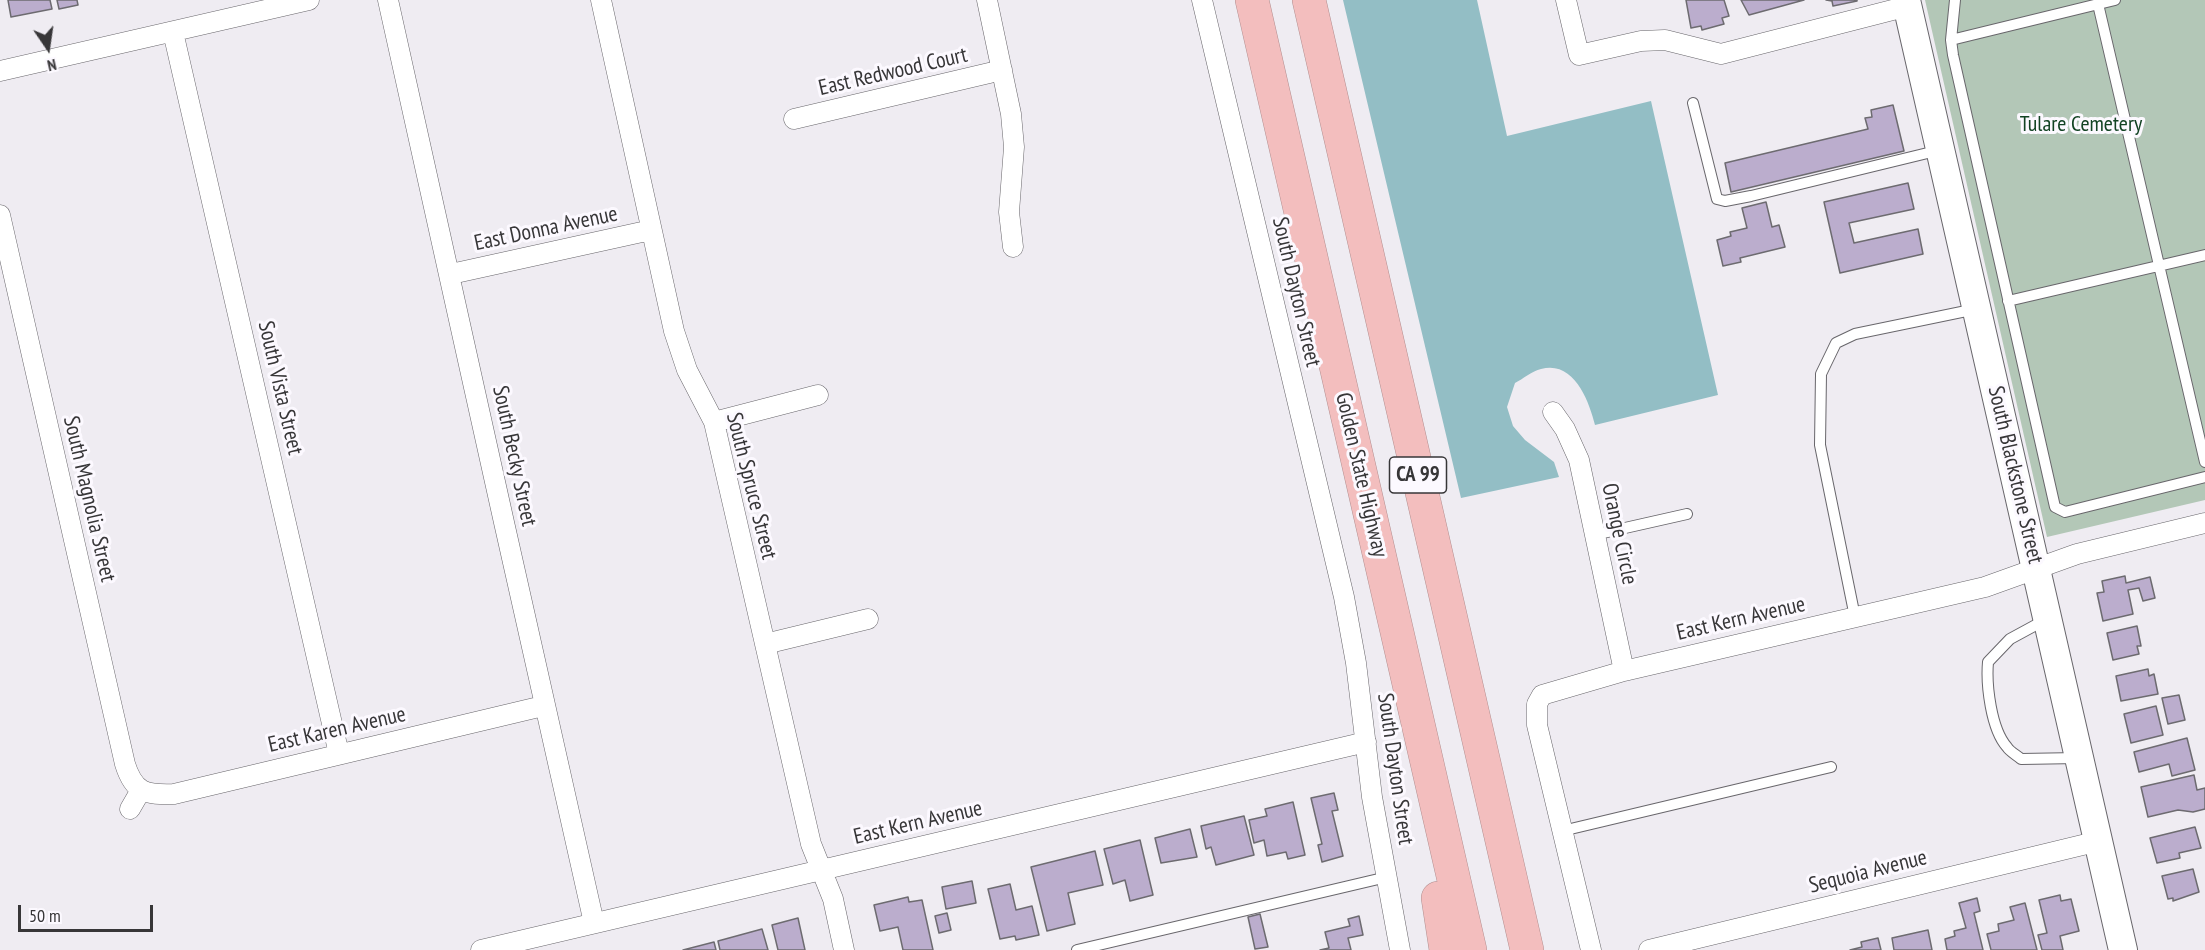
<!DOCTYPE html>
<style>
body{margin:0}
#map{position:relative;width:2205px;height:950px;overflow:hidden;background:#efecf2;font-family:"PT Sans Narrow",sans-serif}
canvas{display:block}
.north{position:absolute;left:18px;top:18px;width:60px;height:60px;-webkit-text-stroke:4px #fcf9ff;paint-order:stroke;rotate:167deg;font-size:16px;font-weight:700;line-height:24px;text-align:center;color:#373638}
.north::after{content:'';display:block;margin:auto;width:21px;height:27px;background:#373638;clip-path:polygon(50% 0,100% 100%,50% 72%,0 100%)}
.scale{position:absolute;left:18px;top:905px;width:135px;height:27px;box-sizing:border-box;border:3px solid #373638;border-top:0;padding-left:8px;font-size:18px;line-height:21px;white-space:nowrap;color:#373638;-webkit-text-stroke:4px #fcf9ff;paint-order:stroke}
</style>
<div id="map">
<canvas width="2205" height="950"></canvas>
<div class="north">N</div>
<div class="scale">50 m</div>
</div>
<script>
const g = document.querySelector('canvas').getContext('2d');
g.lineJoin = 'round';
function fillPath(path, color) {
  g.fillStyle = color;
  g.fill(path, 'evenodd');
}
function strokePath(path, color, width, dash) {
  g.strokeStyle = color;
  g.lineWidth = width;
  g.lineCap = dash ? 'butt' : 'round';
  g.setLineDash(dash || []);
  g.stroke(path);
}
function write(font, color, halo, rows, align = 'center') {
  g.font = font + ' "PT Sans Narrow",sans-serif';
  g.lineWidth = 6;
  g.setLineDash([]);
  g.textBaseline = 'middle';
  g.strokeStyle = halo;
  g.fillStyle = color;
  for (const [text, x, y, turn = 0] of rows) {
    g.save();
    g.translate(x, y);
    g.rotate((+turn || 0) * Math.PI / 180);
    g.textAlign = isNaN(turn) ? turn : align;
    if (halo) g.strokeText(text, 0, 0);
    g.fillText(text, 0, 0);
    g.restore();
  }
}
const green = new Path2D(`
 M1925 0H2205V500L2047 537Z`);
const water = new Path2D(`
 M1343 0H1477L1507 136 1651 101 1718 395 1595 425C1589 401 1574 360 1541 369 1532 371 1523 379 1515 383L1507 407 1513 426 1525 440 1554 462 1559 477 1461 498Z`);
const building = new Path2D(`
 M8 0H50L52 9 11 17Z
 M57 0H77L78 5 59 9Z
 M1686 0H1724L1729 16 1722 18 1724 24 1702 30 1701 26 1691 28Z
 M1741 0H1804L1749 15Z
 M1826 0H1857V1L1833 6 1832 1Z
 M1893 105 1904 151 1731 192 1725 163 1868 129 1865 118 1872 117 1871 110Z
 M1908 183 1914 209 1849 223 1854 243 1918 229 1923 254 1840 273 1824 202Z
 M1766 202 1772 227 1779 225 1785 247 1740 258 1741 262 1723 266 1717 240 1731 236 1730 232 1747 228 1742 208Z
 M2125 576 2126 583 2150 577 2155 598 2143 601 2139 588 2128 590 2133 614 2103 621 2097 593 2104 592 2102 581Z
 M2137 626 2141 646H2137L2139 654 2113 660 2107 633Z
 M2148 669 2149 676 2154 674 2158 694 2121 701 2116 676Z
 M2179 695 2185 720 2168 724 2162 698Z
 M2156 706 2163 735 2131 743 2124 714Z
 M2187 738 2195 770 2172 776 2169 764 2139 772 2134 752Z
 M2194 775 2197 790 2205 788V809L2193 812 2178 810 2148 817 2141 787Z
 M1334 793 1338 810 1332 811 1343 856 1322 862 1318 845 1322 844 1311 798Z
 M1293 802 1305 855 1288 859 1286 852 1267 856 1264 840 1254 843 1249 820 1267 816 1265 809Z
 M1244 816 1254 855 1216 865 1211 847 1206 849 1201 826Z
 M2195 827 2201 848 2179 853 2180 858 2157 863 2150 838Z
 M1190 829 1197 857 1161 863 1155 838Z
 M1140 840 1153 895 1130 901 1125 880 1113 884 1104 849Z
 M1095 851 1103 885 1068 893 1075 924 1047 931 1031 867Z
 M2193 869 2199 892 2173 901V898L2168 899 2162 876Z
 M972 881 976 903 946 909 942 887Z
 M1010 884 1016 910 1032 906 1039 935 1016 940 1015 936 1000 939 988 889Z
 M2060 895 2061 901 2071 899 2079 931 2060 936 2063 950H2042L2038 935 2047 933 2039 900Z
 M908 897 909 902 922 900 933 950H903L898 927 880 931 874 905Z
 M1977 898 1980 911 1974 913 1983 950H1947L1945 939 1955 936 1954 931 1966 928 1959 903Z
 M2025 903 2037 950H1991L1987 934 1999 931 1998 924 2014 920 2010 907Z
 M947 913 951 930 939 933 935 916Z
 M1260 914 1268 947 1255 949 1248 917Z
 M1359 916 1363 935 1348 938 1351 950H1320L1329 948 1325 932 1350 926 1348 919Z
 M798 918 805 950H778L772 925Z
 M762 929 768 950H720L718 941Z
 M1928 930 1932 950H1894L1892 938Z
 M1878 938 1881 950H1850L1862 947 1861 942Z
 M714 942 716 950H683Z`);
const service = new Path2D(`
 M1955 0 1951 40 1953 55 2055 507 2065 512 2205 477
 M2098 4 2205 462
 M1951 40 2115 0
 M1693 103 1717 199 1725 201 1751 196 1940 150
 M2008 301 2205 255
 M1594 535 1687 514
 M1855 617 1820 445 1821 374 1836 343 1855 334 1976 309
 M2045 620 2010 639 1988 662C1986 685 1991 729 2007 747 2010 752 2017 755 2021 759L2078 758
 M1562 831 1831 767
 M1077 950 1387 877`);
const minor = new Path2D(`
 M388 0C458 307 523 616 594 923
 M601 0 674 331 687 370 714 422 811 844 833 899 844 950
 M987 0 1011 114 1014 147 1009 212 1013 247
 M1202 0 1344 597 1356 663 1372 797 1400 950
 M1566 0 1579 55 1641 41 1665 40 1721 54 1908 6
 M173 32 339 754
 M0 71 309 0
 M794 119 1002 70
 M0 215 125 764C134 793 146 795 174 794L543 706
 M451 274 651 230
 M1553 412 1565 429 1579 460 1624 671
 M714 422 818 395
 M765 644 868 619
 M130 809 141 790
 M481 950 1366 742
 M1591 950 1537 725V704L1542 695 1624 671 1985 587 2077 554 2205 523
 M1649 950 2099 841`);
const secondary = new Path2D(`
 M1906 0 2123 950`);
const motorway = new Path2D(`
 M1252 0 1470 950
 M1309 0 1527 950
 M1438 898 1446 950`);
const shields = [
 [1418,475,57]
];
const shieldNames = [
 ["CA 99",1418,475]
];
const streetNames = [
 ["East Redwood Court",893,72,-13],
 ["East Donna Avenue",546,229,-12],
 ["South Dayton Street",1296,292,77],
 ["South Vista Street",280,388,77],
 ["South Becky Street",514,456,78],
 ["Golden State Highway",1361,475,77],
 ["South Blackstone Street",2015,475,77],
 ["South Spruce Street",751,486,76],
 ["South Magnolia Street",89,499,77],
 ["Orange Circle",1619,534,78],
 ["East Kern Avenue",1741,619,-13],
 ["East Karen Avenue",337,730,-13],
 ["South Dayton Street",1395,769,82],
 ["East Kern Avenue",918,823,-13],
 ["Sequoia Avenue",1868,872,-14]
];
const parkNames = [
 ["Tulare Cemetery",2081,125]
];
fillPath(green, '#b3c7b7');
fillPath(water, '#93bec5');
fillPath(building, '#bbadcd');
strokePath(building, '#6d6b70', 1.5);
strokePath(service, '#68666b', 12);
strokePath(minor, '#68666b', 21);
strokePath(secondary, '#68666b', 30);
strokePath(motorway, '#b18e8f', 34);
strokePath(service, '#fff', 10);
strokePath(minor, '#fff', 20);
strokePath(secondary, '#fff', 28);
strokePath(motorway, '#f3bebe', 33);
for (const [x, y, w] of shields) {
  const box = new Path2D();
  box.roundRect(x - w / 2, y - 18, w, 36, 4.5);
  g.fillStyle = '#fcf9ff';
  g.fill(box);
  strokePath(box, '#373638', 1.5);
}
write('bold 21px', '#373638', null, shieldNames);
write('22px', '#373638', '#fcf9ff', streetNames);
write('22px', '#124323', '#fcf9ff', parkNames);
</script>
